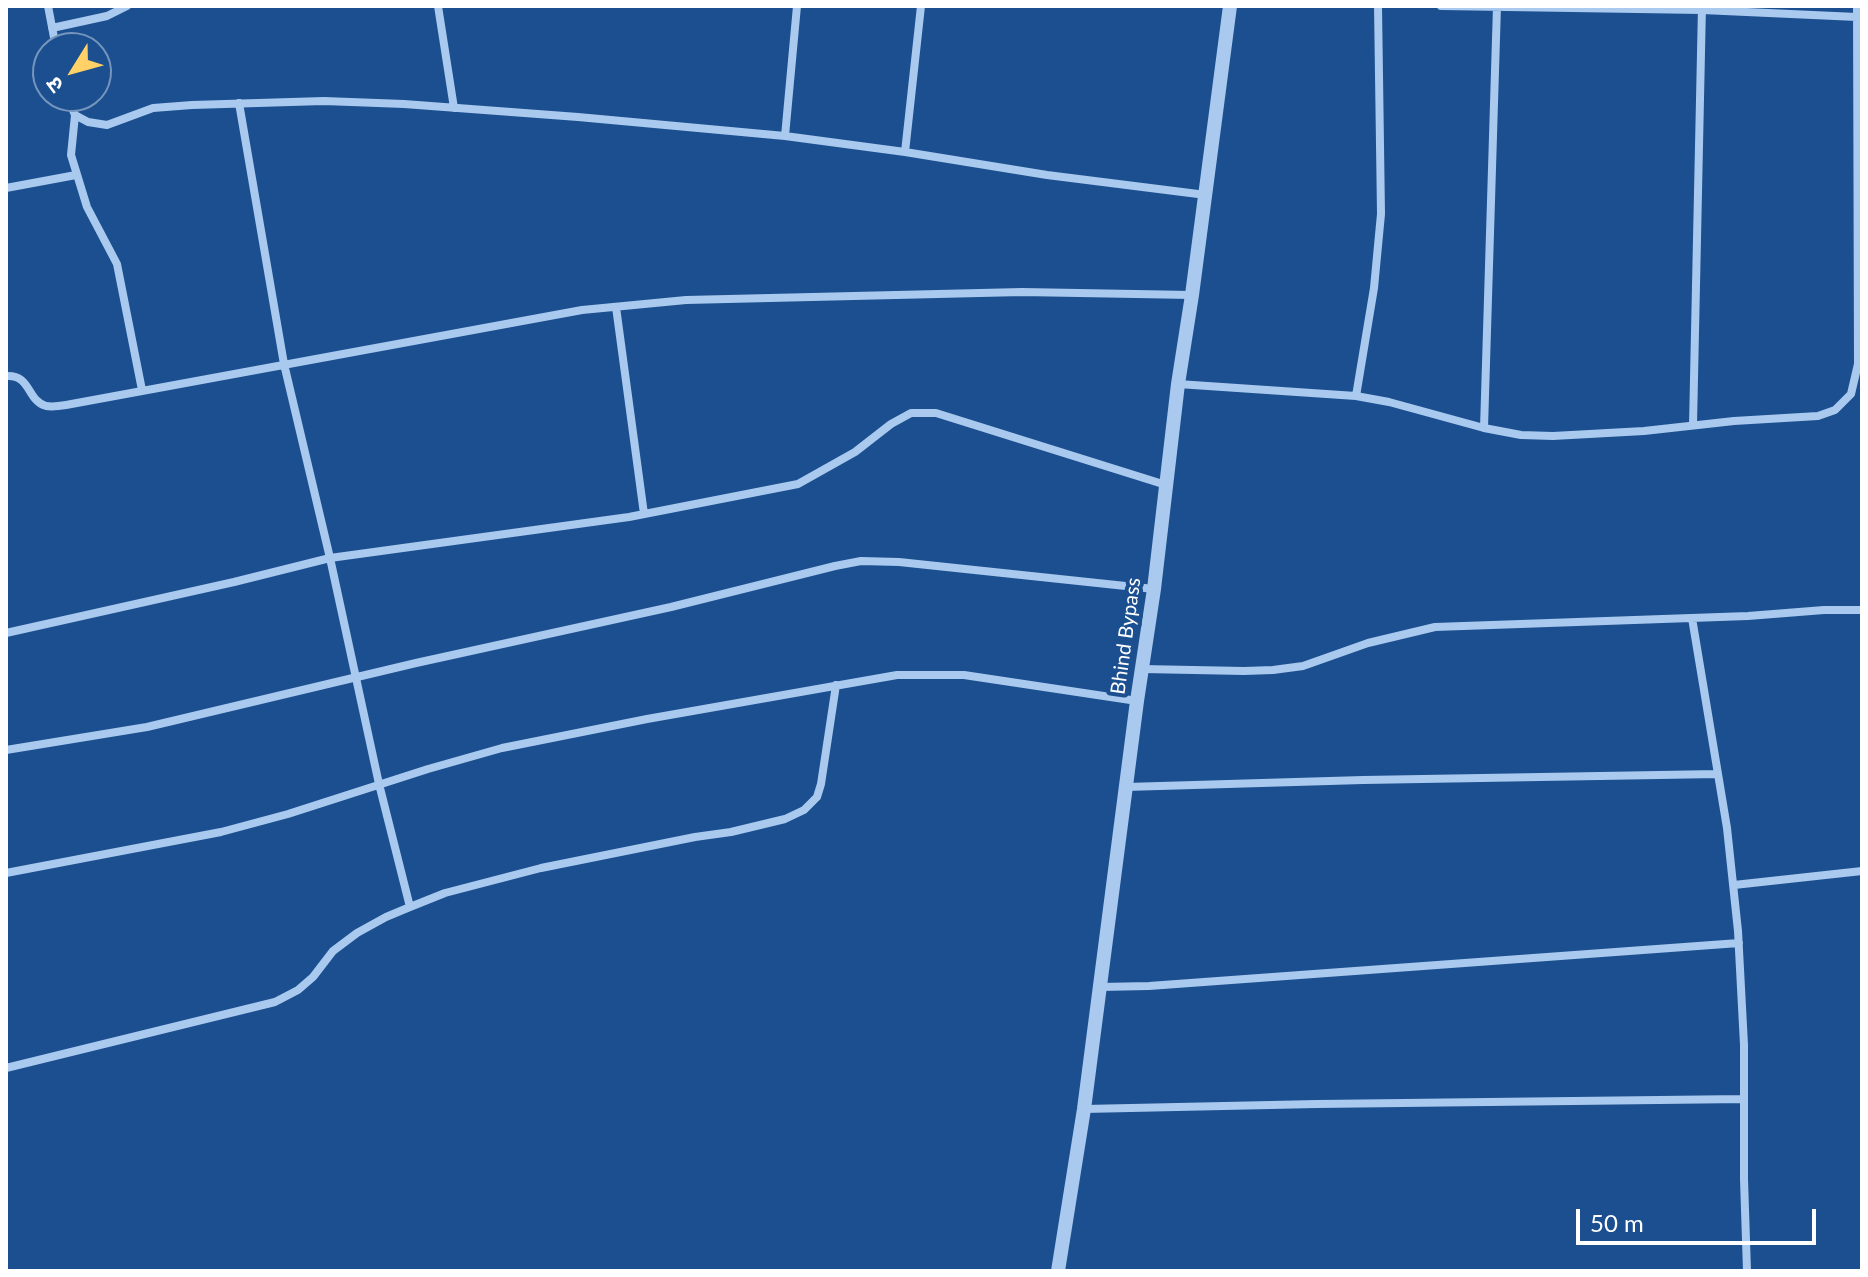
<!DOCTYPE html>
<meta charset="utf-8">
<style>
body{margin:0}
#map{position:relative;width:1868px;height:1277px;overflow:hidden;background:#1b4f8f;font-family:Lato,"Noto Sans Devanagari",sans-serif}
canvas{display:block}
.frame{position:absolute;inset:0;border:8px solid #fff;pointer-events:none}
.north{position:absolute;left:32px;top:32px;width:80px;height:80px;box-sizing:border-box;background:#1b4f8f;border:2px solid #7695bc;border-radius:50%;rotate:233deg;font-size:22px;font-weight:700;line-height:32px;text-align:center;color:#fff}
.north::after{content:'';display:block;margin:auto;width:28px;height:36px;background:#ffd166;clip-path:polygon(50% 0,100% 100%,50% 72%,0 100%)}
.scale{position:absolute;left:1576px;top:1209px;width:240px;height:36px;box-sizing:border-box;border:4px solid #fff;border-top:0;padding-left:10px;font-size:24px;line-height:28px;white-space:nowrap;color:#fff;-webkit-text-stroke:6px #1b4f8f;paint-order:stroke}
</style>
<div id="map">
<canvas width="1868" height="1277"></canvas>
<div class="frame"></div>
<div class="north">उ</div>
<div class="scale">50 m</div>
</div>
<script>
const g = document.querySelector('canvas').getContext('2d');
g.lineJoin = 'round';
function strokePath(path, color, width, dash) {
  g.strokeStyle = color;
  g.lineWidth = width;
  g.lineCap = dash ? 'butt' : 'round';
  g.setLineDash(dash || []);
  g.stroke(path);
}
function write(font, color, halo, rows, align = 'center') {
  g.font = font + ' Lato,sans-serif';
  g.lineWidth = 8;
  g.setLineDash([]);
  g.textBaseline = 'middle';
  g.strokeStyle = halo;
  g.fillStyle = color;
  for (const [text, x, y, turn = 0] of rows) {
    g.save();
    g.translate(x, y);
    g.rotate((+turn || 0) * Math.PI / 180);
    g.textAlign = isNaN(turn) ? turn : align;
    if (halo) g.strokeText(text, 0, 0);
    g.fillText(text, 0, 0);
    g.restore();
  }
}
const minor = new Path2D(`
 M48 6 56 48
 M438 6 454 108
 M1441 6 1702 10 1857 17
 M52 28 107 16 127 6
 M67 96 75 115 88 122 107 125 153 108 192 105 324 101 404 104 578 117 785 136 905 152 1047 175 1206 195
 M239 103 284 364 330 558 379 784 410 907
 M75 115 71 155 87 207 117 264 142 390
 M785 136 797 6
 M905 152 921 6
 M6 188 76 175
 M616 307 644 514
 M6 376C31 374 27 401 46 406 52 407 60 406 66 405L582 310 686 300 1022 292 1192 295
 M1178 384 1356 396 1389 402 1484 428 1521 435 1553 436 1644 431 1734 421 1818 416 1835 410 1851 394 1858 364 1857 6
 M1356 396 1374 288 1381 214 1378 6
 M1693 425 1702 6
 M1484 428 1497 6
 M1692 618 1727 828 1738 931 1744 1045V1179L1747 1271
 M6 633 234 582 330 558 629 517 798 484 855 452 891 424 911 413H936L1166 485
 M1142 669 1244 671 1273 670 1303 666 1368 643 1435 627 1748 616 1824 610H1862
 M6 750 147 727 416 663 671 607 835 566 861 561 899 562 1154 589
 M1126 787 1363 780 1718 774
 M6 873 221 832 288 814 428 769 502 748 647 719 897 675H964L1137 701
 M1734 885 1862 871
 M1100 987 1149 986 1739 943
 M6 1068 275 1002 298 990 313 977 333 951 357 933 386 917 410 907 445 893 541 868 695 837 731 832 785 819 804 810 817 797 821 784 836 685
 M1084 1109 1317 1104 1744 1099`);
const tertiary = new Path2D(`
 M1058 1271 1084 1109 1137 701 1154 589 1178 384 1192 295 1230 6`);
const streetNames = [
 ["Bhind Bypass",1126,636,-82]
];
strokePath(minor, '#a9c9ee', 8);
strokePath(tertiary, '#a9c9ee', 14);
write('20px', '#fff', '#1b4f8f', streetNames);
</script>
